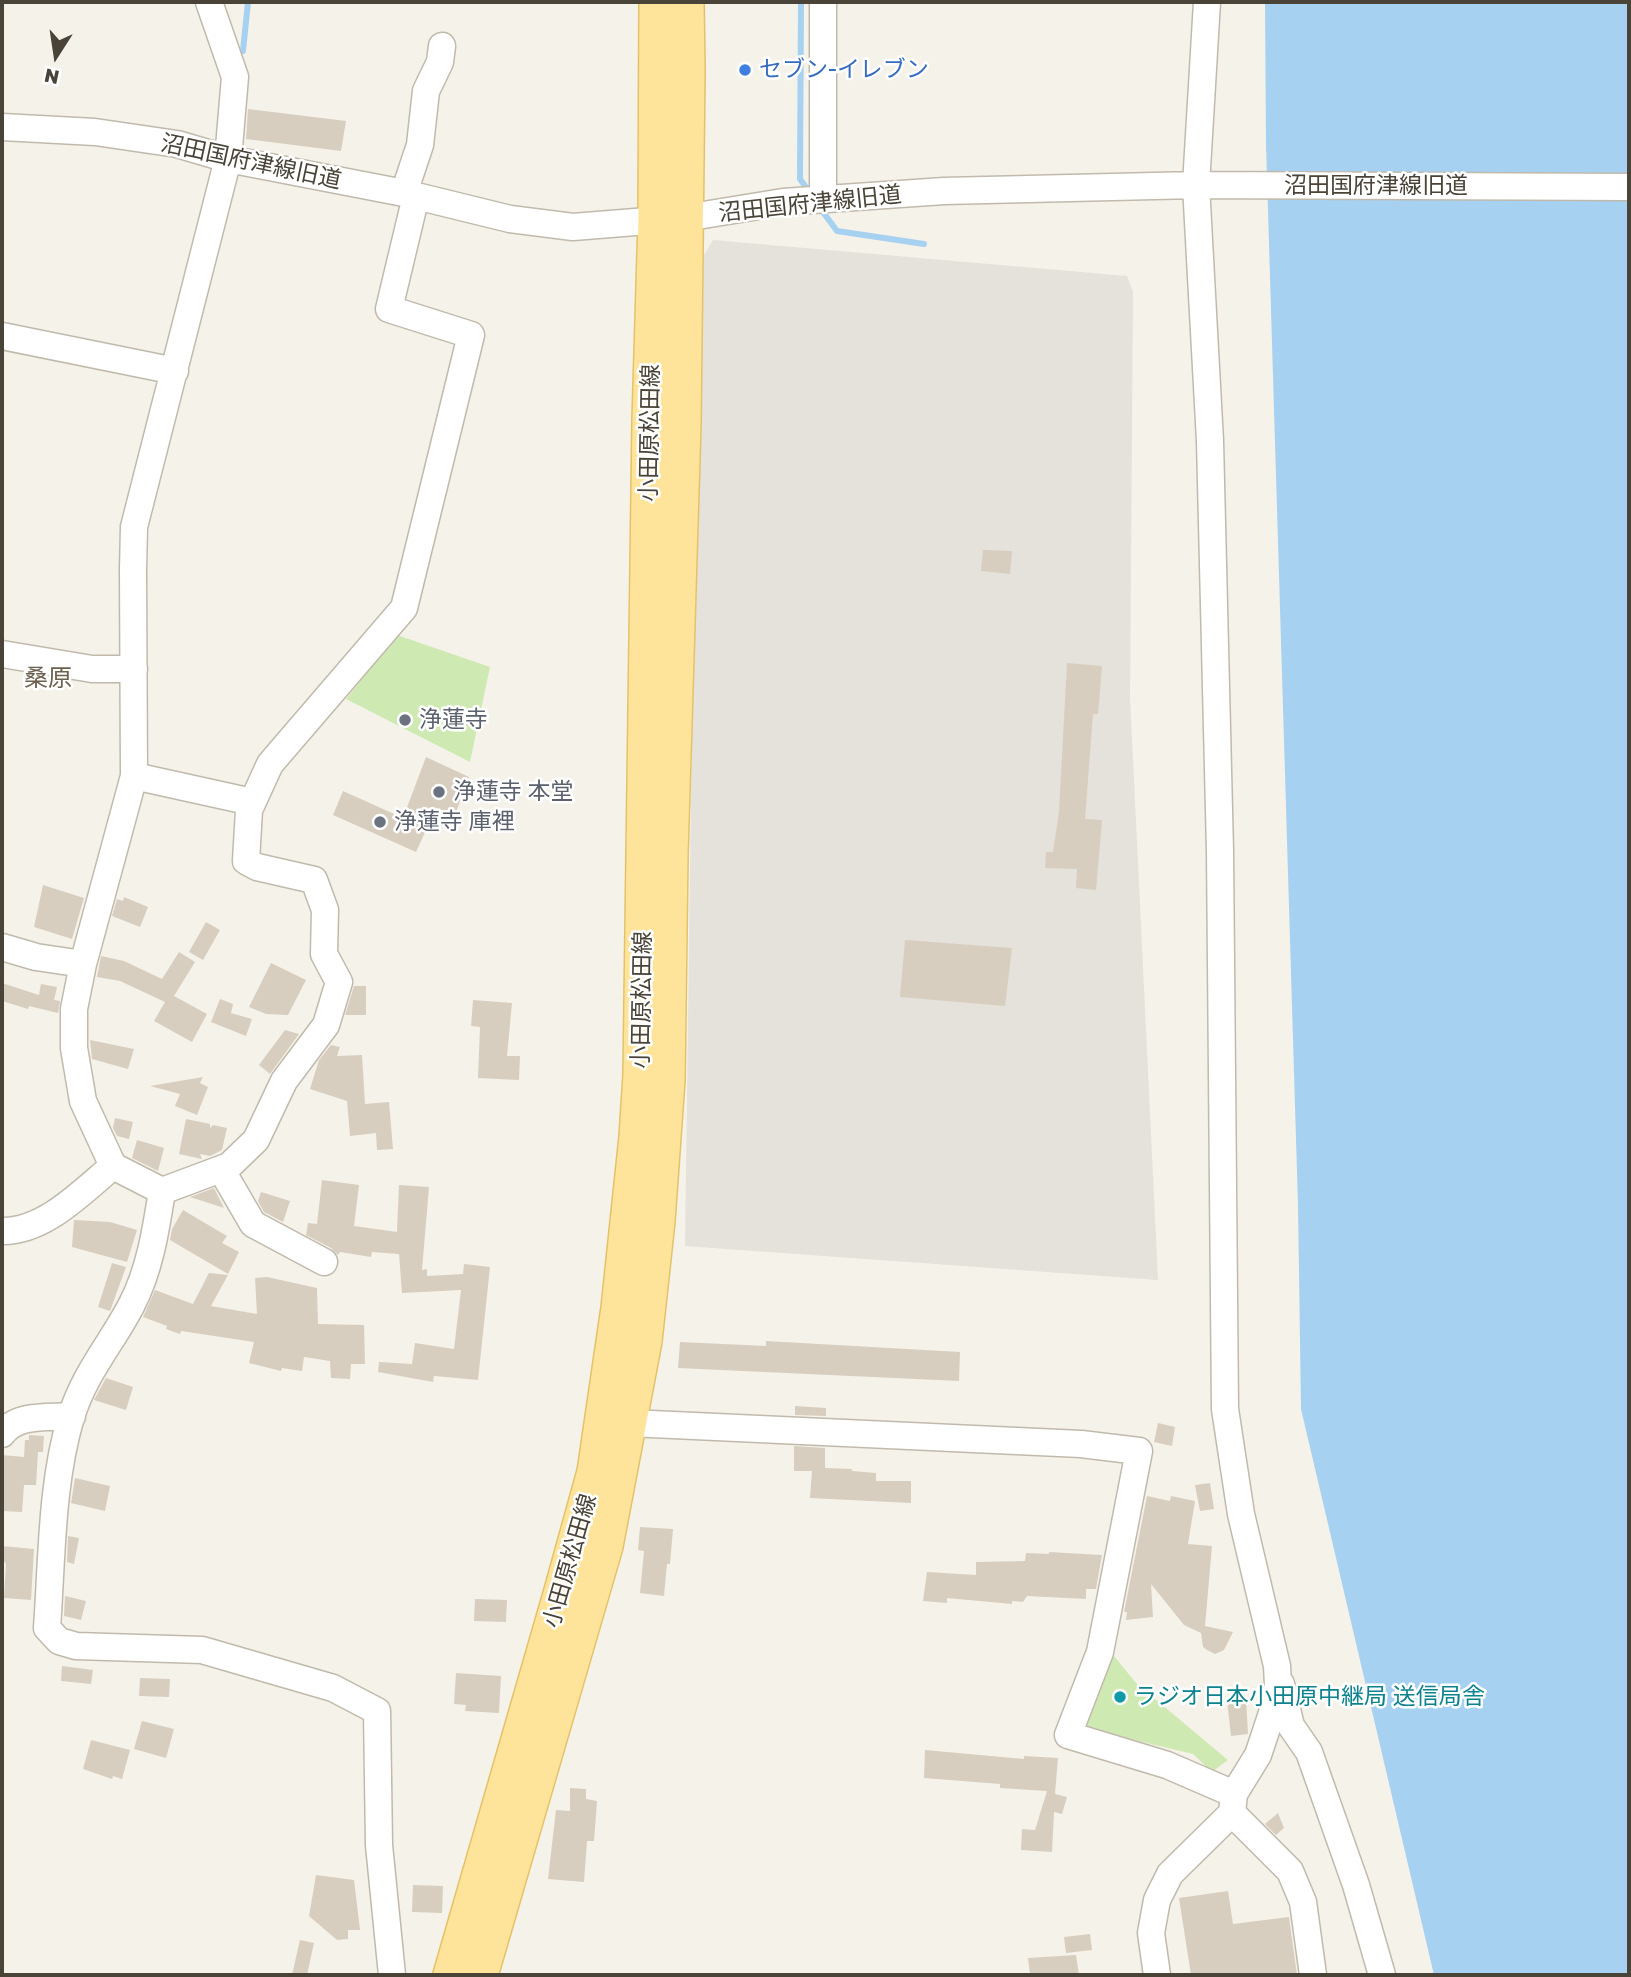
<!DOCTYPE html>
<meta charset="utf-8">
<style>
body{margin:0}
#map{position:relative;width:1631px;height:1977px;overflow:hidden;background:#f5f2ea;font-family:"Golos Text",sans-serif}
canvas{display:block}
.frame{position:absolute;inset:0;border:4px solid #494338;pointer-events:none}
.north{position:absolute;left:21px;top:21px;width:70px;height:70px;-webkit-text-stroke:5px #fff;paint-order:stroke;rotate:192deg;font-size:19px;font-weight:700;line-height:28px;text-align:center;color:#494338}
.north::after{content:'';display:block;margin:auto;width:24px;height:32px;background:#494338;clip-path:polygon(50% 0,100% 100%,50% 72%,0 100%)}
</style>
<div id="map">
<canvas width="1631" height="1977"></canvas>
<div class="frame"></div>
<div class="north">N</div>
</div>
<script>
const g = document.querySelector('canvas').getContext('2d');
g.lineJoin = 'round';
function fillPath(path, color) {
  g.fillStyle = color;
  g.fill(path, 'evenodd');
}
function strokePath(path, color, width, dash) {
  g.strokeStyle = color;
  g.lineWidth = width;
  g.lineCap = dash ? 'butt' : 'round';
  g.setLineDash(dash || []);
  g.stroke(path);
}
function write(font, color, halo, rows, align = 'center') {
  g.font = font + ' "Golos Text","Noto Sans JP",sans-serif';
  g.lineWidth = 5;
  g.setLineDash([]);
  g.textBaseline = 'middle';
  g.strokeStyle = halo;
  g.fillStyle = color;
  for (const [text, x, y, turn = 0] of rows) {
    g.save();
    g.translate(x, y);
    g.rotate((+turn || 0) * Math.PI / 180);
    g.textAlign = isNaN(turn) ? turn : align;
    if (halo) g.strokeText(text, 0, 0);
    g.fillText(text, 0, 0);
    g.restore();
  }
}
const industrial = new Path2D(`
 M713 240 1127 276 1133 292 1130 697 1158 1280 685 1246 698 265Z`);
const green = new Path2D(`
 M397 635 490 667 470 762 346 699Z
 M1114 1656 1136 1683 1228 1760 1212 1772 1193 1754 1088 1729 1082 1715Z`);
const water = new Path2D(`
 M1265 2H1629V1975H1434L1301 1409 1298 1205 1266 144Z`);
const stream = new Path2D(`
 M801 2 800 179 810 193
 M243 51 248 2
 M820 208 837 231 924 244`);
const building = new Path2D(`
 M248 109 346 121 341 151 246 139Z
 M983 550 1012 551 1010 574 981 571Z
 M1067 663 1102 666 1098 714H1093L1085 819 1102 820 1096 890 1076 888 1077 869 1045 868 1046 852H1053L1059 812Z
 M426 757 469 777 455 815 436 808 416 852 333 815 343 791 403 818Z
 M43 885 84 898 72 939 34 927Z
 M124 897 148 907 140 927 112 916 117 899 123 901Z
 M206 922 220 930 203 960 189 952Z
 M905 940 1012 948 1005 1006 900 997Z
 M179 952 195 962 174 996 207 1014 192 1042 154 1021 165 1002 120 981 97 977 101 956 124 961 162 979Z
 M271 963 306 980 288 1015 266 1014 249 1007Z
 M2 983 39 995 41 984 57 987 54 1000 60 1001 58 1013 29 1006 28 1009 2 1001Z
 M354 986H366V1015H345Z
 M220 999 233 1004 231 1013 252 1019 246 1036 211 1022Z
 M473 1000 512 1003 507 1056H520L519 1080 478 1078 480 1027 471 1026Z
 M285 1030 299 1034 270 1074 259 1065Z
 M90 1040 134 1049 128 1069 92 1059Z
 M331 1045 340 1047 337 1056 362 1055 365 1104 389 1102 393 1149 377 1150 376 1133 350 1136 347 1101 310 1089 319 1060Z
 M203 1077 200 1083 208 1087 197 1115 175 1106 180 1094 150 1086Z
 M115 1118 133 1122 129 1139 117 1136 113 1128Z
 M186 1119 210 1124V1128L213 1125 227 1128 222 1150 210 1156 200 1154 202 1159 179 1154Z
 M137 1140 164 1148 158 1171 132 1158Z
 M322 1180 359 1185 354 1226 397 1232 399 1185 429 1187 422 1270 427 1269V1276L463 1274 464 1264 490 1267 478 1380 434 1376 433 1382 378 1372 379 1362 412 1364 415 1343 454 1349 461 1290 402 1293 399 1254 372 1252 371 1257 340 1252 338 1255 331 1248 306 1235 308 1223 317 1224Z
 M214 1188 224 1208 190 1197Z
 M261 1192 290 1201 283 1222 264 1212 258 1201Z
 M183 1210 227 1236 222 1243 239 1252 228 1274 170 1240 172 1229Z
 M74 1220 110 1222 137 1230 127 1262 72 1247Z
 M112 1263 126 1267 110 1311 98 1307Z
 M209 1273 228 1275 211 1306 257 1314 255 1278 267 1277 317 1288 318 1324 364 1325 365 1364H351L350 1379 331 1378 330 1361 304 1357 302 1371 282 1368 281 1371 249 1363 254 1342 181 1331 180 1334 166 1329 167 1326 143 1317 155 1290 193 1304Z
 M766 1341 960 1352 959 1381 678 1368 680 1342 766 1346Z
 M106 1378 133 1387 126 1410 94 1400Z
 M795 1406 826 1408V1416L795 1415Z
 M1158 1423 1175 1427 1172 1446 1154 1442Z
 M29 1435 44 1436 43 1452H38L36 1485H24L22 1512 2 1511V1455L24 1457 25 1440H29Z
 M794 1446 825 1448V1468L852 1469V1471L876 1473V1481H911V1503L810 1498 812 1471H794Z
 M75 1478 110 1486 105 1511 71 1503Z
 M1210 1483 1214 1509 1200 1511 1195 1485Z
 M1147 1496 1170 1501 1171 1496 1195 1501 1188 1544 1212 1546 1205 1626 1233 1632 1224 1650 1215 1654 1207 1650 1203 1647 1201 1633 1184 1625 1151 1584 1153 1617 1126 1620 1127 1612H1124Z
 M640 1527 673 1529 670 1564H667L664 1596 640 1593 644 1551 638 1550Z
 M68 1536 79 1538 74 1564 67 1562Z
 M2 1546 34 1549 31 1600 4 1598 6 1564 5 1562 2 1561Z
 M1049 1552 1102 1555 1096 1589H1086V1599L1027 1596 1023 1602 1012 1601V1604L947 1598V1603L923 1601 927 1572 976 1575V1562L1025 1561 1026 1553 1049 1554Z
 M65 1596 86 1601 81 1620 64 1616Z
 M475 1599 507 1600 506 1622 474 1621Z
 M62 1666 93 1670 91 1684 61 1681Z
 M456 1673 501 1676 499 1713 465 1711 466 1705 454 1704Z
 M140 1678 170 1679 169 1697 139 1696Z
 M1246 1698 1248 1734 1231 1736 1227 1700Z
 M142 1721 174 1729 166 1758 134 1749Z
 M91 1740 130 1750 122 1779 113 1776 112 1779 83 1769Z
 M925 1750 1024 1759V1756L1058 1758 1055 1794 1067 1797 1062 1814 1054 1812 1052 1852 1021 1850 1022 1829 1035 1830 1047 1791 1000 1788V1784L924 1778Z
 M570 1788 586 1789V1799L597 1801 594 1841H587L584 1882 548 1879 556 1810 570 1811Z
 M1278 1813 1284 1828 1276 1835 1265 1824Z
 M316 1875 354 1880 360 1930H348V1939L337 1940 309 1916Z
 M413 1885 443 1886 442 1913 412 1912Z
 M1228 1891 1233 1924 1289 1917 1297 1975H1191L1179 1898Z
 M1090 1934 1092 1950 1066 1953 1064 1937Z
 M300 1940 314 1943 307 1975H292Z
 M1076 1955 1079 1975H1030L1028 1958Z`);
const minor = new Path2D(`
 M2 127 95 132 177 144 228 159 404 193 510 219 573 227 685 218 783 202 944 191 1196 185 1629 187
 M404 193 420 145 426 91 440 62 442 46
 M823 199V2
 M2 336 175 371
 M2 654 92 669H134
 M134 776 252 802
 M2 947 36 957 83 964 74 1009V1048L83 1101 113 1166C82 1192 44 1232 2 1231
 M83 964 134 776 133 570 134 527 228 159 235 77 209 2
 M113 1166 162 1191 229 1166 256 1140 284 1081 326 1025 339 982 324 954 325 910 314 880 257 867 246 861 249 810 270 764 404 608 471 335 389 309 416 196
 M221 1169 253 1224 324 1262
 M162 1191C156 1229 150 1269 132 1304 112 1343 85 1372 71 1417 51 1484 52 1559 47 1628L59 1641 76 1646 202 1650 333 1688 377 1711 379 1845 392 1975
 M630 1423 1081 1444 1139 1451 1100 1652 1068 1735 1167 1765 1234 1794
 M2 1434C17 1413 48 1418 72 1416
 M1281 1684 1291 1726 1309 1752 1356 1885 1382 1975
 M1232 1813 1290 1871 1303 1902 1313 1975
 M1157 1975 1151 1933 1157 1900 1170 1874 1232 1813 1234 1794 1258 1755 1272 1713 1278 1685 1277 1666 1241 1514 1225 1409 1220 851 1210 441 1196 185 1207 2`);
const major = new Path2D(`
 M451 1975 562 1591 595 1472 619 1308 637 1137 641 1075 650 420 656 220 657 2
 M480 1975 605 1546 644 1341 657 1221 667 1080 670 854 683 424 687 70 686 2`);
const markers = [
 [745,70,7,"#3f7fe0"],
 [405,720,7,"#6b7280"],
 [439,792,7,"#6b7280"],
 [380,822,7,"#6b7280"],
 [1120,1697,7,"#0f9aa8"]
];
const shopNames = [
 ["セブン-イレブン",759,70]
];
const streetNames = [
 ["沼田国府津線旧道",251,162,12],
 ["沼田国府津線旧道",1376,186],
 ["沼田国府津線旧道",810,204,-6],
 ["小田原松田線",650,433,-89],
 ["小田原松田線",642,1000,-89],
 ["小田原松田線",570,1561,-74]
];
const worshipNames = [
 ["浄蓮寺",419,720],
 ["浄蓮寺 本堂",453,792],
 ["浄蓮寺 庫裡",394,822]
];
const cultureNames = [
 ["ラジオ日本小田原中継局 送信局舎",1134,1697]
];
const neighbourhoodNames = [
 ["桑原",48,678]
];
fillPath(industrial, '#e5e1db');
fillPath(green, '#cfe9b3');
fillPath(water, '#a7d1f1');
strokePath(stream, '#a7d1f1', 6);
fillPath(building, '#d7cebf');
strokePath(minor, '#c1baac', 29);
strokePath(major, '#e4c269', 38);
strokePath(minor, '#fff', 26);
strokePath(major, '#fee49a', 35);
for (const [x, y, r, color] of markers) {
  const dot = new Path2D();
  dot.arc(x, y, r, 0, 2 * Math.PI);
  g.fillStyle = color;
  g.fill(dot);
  strokePath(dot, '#fff', 2.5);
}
write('23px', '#366cbe', '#fff', shopNames, 'left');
write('23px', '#494338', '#fff', streetNames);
write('23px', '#5b616d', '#fff', worshipNames, 'left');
write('23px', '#0d838f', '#fff', cultureNames, 'left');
write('24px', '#6c614f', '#fff', neighbourhoodNames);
</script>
